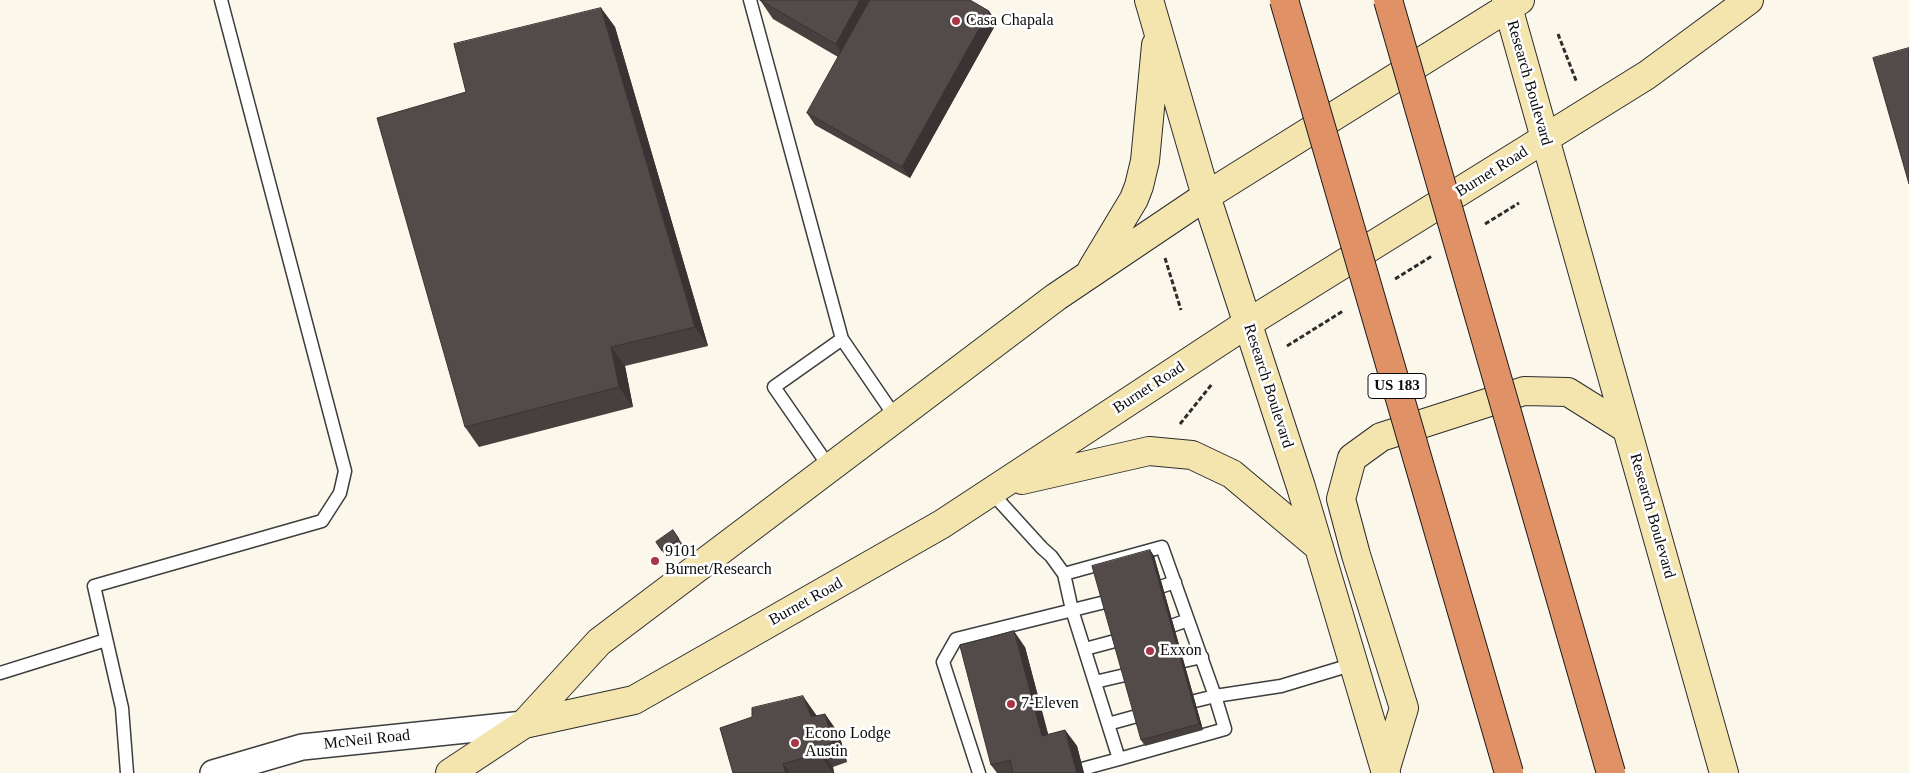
<!DOCTYPE html>
<style>
body{margin:0}
canvas{display:block;background:#fcf7eb}
</style>
<canvas width="1909" height="773"></canvas>
<script>
const g = document.querySelector('canvas').getContext('2d');
g.lineJoin = 'round';
function strokePath(path, color, width, dash) {
  g.strokeStyle = color;
  g.lineWidth = width;
  g.lineCap = dash ? 'butt' : 'round';
  g.setLineDash(dash || []);
  g.stroke(path);
}
function fillPath(path, color) {
  g.fillStyle = color;
  g.fill(path, 'evenodd');
}
function write(font, color, halo, rows, align = 'center') {
  g.font = font + ' Georgia,serif';
  g.lineWidth = 5;
  g.setLineDash([]);
  g.textBaseline = 'middle';
  g.strokeStyle = halo;
  g.fillStyle = color;
  for (const [text, x, y, turn = 0] of rows) {
    g.save();
    g.translate(x, y);
    g.rotate((+turn || 0) * Math.PI / 180);
    g.textAlign = isNaN(turn) ? turn : align;
    if (halo) g.strokeText(text, 0, 0);
    g.fillText(text, 0, 0);
    g.restore();
  }
}
const path = new Path2D(`
 M1558 34 1577 83
 M1485 224 1519 203
 M1165 258 1181 310
 M1395 279 1432 256
 M1287 346 1343 311
 M1180 424 1212 384`);
const lane = new Path2D(`
 M750 0 842 339 896 418
 M830 468 774 387 842 339
 M991 492 1042 548 1051 556 1064 574 1162 547 1215 696 1281 686 1354 664
 M1064 574 1072 610 1119 759 1225 729 1215 696 1195 701
 M1163 586 1175 582
 M1174 625 1188 620
 M1085 649 1115 641
 M1184 661 1202 657
 M0 673 106 640
 M1095 682 1125 675
 M1108 724 1137 716
 M1082 769 1119 759
 M127 773 122 708 94 586 322 521 340 493 345 471 221 0
 M979 773 943 662 956 639 1105 602`);
const street = new Path2D(`
 M213 773 302 747 524 724`);
const secondary = new Path2D(`
 M1149 0 1206 196 1301 487 1386 773
 M1506 0 1724 773
 M1092 269 1134 199 1139 186 1145 161 1156 45
 M1022 480 1149 451 1192 455 1232 474 1319 547
 M524 724 634 700 942 524 1248 323 1647 75 1749 0
 M1385 771 1404 708 1356 555 1341 499 1352 458 1381 437 1524 391 1568 392 1627 429
 M450 773 524 724 599 642 1056 297 1206 196 1520 0`);
const highwayBridge = new Path2D(`
 M1284 0 1509 773
 M1388 0 1611 773`);
const wall = new Path2D(`
 M760 0 997 22 910 178 815 125 807 113 838 57 773 19Z
 M601 8 615 27 708 346 625 366 633 407 479 447 465 427 466 92Z
 M673 530 683 545 666 556 656 542Z
 M1150 550 1154 556 1203 730 1145 746 1141 740Z
 M1025 647 1048 735 1065 730 1077 746 1084 773H997L991 765Z
 M825 714 839 734 847 762 833 767 834 773H733L817 716Z`);
const shadedWall = new Path2D(`
 M860 0H884L849 64 836 44Z
 M601 8 615 27 708 346 695 327Z
 M989 11 997 22 910 178 902 167Z
 M611 347 625 366 633 407 619 387Z
 M1150 550 1154 556 1203 730 1199 724Z
 M1014 631 1025 647 1053 752 1042 736Z
 M803 696 817 716 811 717Z
 M825 714 839 734 847 762 833 742Z
 M1065 730 1077 746 1084 773H1077Z
 M819 748 833 767 834 773H833L821 756Z
 M783 764 790 773H786Z`);
const building = new Path2D(`
 M760 0H860L836 44Z
 M870 0H970L989 11 902 167 807 113Z
 M601 8 695 327 611 347 619 387 465 427 377 118 466 92 454 44Z
 M1909 48V184L1873 58Z
 M673 530 679 539 662 551 656 542Z
 M1150 550 1199 724 1141 740 1092 566Z
 M1014 631 1042 736 1065 730 1077 773H1013L1010 760 991 765 960 646Z
 M803 696 811 717 825 714 833 742 819 748 821 756 808 760 806 757 783 764 786 773H733L720 728 752 717V708Z`);
const markers = [
 [956,21,5,"#a73647"],
 [655,561,5,"#a73647"],
 [1150,651,5,"#a73647"],
 [1011,704,5,"#a73647"],
 [795,743,5,"#a73647"]
];
const shields = [
 [1397,386,58]
];
const shieldNames = [
 ["US 183",1397,386]
];
const poiNames = [
 ["Casa Chapala",966,21],
 ["9101",665,552],
 ["Burnet/Research",665,570],
 ["Exxon",1160,651],
 ["7-Eleven",1021,704],
 ["Econo Lodge",805,734],
 ["Austin",805,752]
];
const streetNames = [
 ["Research Boulevard",1529,83,74],
 ["Burnet Road",1492,172,-32],
 ["Research Boulevard",1268,386,72],
 ["Burnet Road",1149,388,-33],
 ["Research Boulevard",1652,516,74],
 ["Burnet Road",806,602,-29],
 ["McNeil Road",367,740,-6]
];
strokePath(lane, '#3e3e3e', 15);
strokePath(street, '#3e3e3e', 28);
strokePath(secondary, '#2d2d2d', 30);
strokePath(path, '#2d2d2d', 3, [5, 2.5]);
strokePath(lane, '#fff', 12);
strokePath(street, '#fff', 25);
strokePath(secondary, '#f4e5af', 28);
strokePath(highwayBridge, '#1c1c1c', 30, []);
strokePath(highwayBridge, '#e09165', 28);
fillPath(wall, '#47403f');
fillPath(shadedWall, '#393433');
fillPath(building, '#524b49');
strokePath(building, '#393433', 1);
for (const [x, y, r, color] of markers) {
  const dot = new Path2D();
  dot.arc(x, y, r, 0, 2 * Math.PI);
  g.fillStyle = color;
  g.fill(dot);
  strokePath(dot, '#fff', 2);
}
for (const [x, y, w] of shields) {
  const box = new Path2D();
  box.roundRect(x - w / 2, y - 12.5, w, 25, 4);
  g.fillStyle = '#fff';
  g.fill(box);
  strokePath(box, '#0b0b0b', 1);
}
write('bold 15px', '#0b0b0b', null, shieldNames);
write('16px', '#0b0b0b', '#fff', poiNames, 'left');
write('16px', '#0b0b0b', '#fff', streetNames);
</script>
